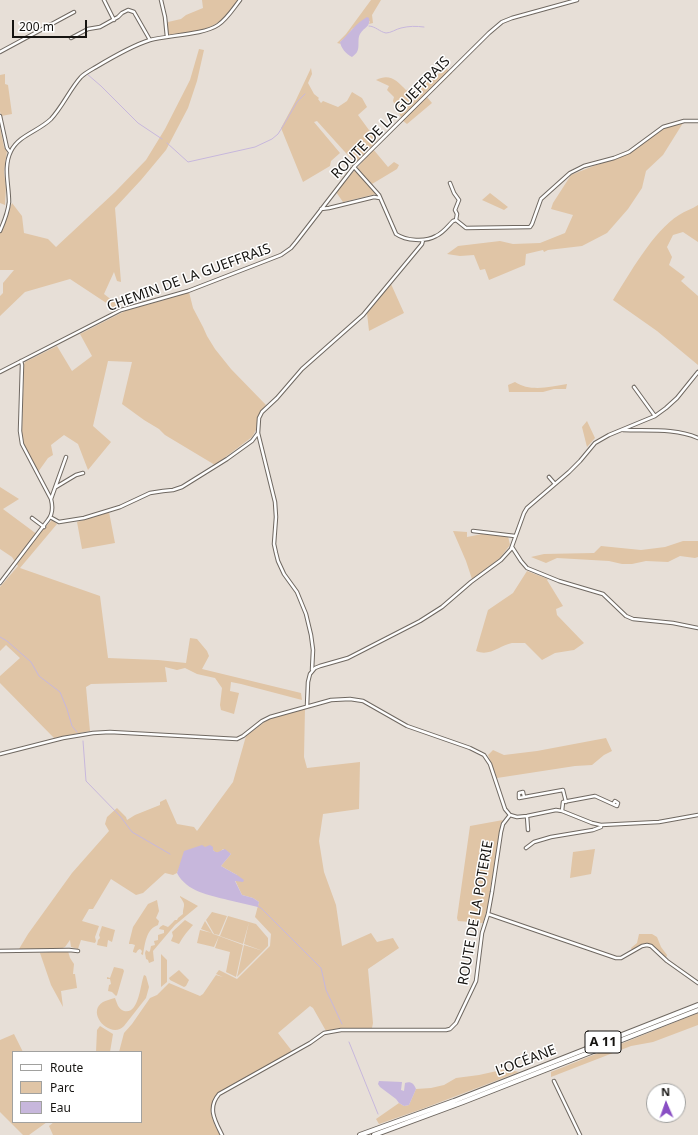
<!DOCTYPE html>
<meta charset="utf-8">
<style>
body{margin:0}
#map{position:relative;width:698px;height:1135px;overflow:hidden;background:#e7dfd7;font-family:"Noto Sans",sans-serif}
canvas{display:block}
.legend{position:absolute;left:12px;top:1051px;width:130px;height:72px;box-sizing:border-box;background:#fff;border:1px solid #a1a19f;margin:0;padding:5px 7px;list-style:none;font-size:12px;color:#151310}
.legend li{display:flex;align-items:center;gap:8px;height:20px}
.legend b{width:20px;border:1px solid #a1a19f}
.north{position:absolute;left:646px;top:1083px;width:40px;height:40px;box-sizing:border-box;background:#fff;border:1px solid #a1a19f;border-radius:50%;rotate:358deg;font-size:11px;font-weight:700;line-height:16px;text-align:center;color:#151310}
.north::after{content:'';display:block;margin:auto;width:14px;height:18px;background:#894ec4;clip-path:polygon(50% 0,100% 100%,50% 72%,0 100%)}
.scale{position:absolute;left:12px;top:20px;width:75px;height:18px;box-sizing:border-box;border:2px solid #151310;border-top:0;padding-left:5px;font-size:12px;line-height:14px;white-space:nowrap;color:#151310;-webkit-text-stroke:3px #fff;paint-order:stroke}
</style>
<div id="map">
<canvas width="698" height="1135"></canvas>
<ul class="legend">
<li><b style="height:5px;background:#fff"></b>Route</li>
<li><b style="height:11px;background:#e0c5a6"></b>Parc</li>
<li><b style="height:11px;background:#c7b7dc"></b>Eau</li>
</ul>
<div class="north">N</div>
<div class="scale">200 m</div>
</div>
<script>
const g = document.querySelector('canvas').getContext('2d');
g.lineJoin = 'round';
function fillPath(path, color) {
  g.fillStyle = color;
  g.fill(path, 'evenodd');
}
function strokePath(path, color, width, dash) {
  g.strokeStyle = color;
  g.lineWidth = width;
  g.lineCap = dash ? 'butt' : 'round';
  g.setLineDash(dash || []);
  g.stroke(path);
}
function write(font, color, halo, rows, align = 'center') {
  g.font = font + ' "Noto Sans",sans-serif';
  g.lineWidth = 3;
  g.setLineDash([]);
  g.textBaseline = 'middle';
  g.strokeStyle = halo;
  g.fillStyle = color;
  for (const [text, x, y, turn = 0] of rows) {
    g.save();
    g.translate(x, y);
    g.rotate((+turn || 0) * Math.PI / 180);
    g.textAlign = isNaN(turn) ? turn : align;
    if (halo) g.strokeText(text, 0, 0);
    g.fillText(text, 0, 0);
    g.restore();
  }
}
const green = new Path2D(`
 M202 0H238C218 31 205 29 172 35L168 34V22L181 19 186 15 203 8Z
 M371 0H381L372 15 373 23 369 24 370 21 352 29 348 35 340 42 341 44 337 43 346 34Z
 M199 49 204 50 197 81 188 108 166 150 141 180 115 208 121 282 117 281 114 272 104 294 122 308 117 310 70 279 25 292 0 316V296L3 293V283L14 270H0V233L12 203 22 216 24 233 48 239 56 247 115 192 146 160 165 129 190 80Z
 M311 68 312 74 308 83 314 94 319 98 318 99 321 103 323 101 338 107 347 101 352 92 362 98 367 107 358 115 377 141 356 163 344 151 317 121 314 122 340 153 331 161 330 166 303 182 281 128 295 102Z
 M447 69 452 73 427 97 432 103 407 124 403 121 393 101 394 97 387 90 389 86 376 80C390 73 397 81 406 90L417 87Z
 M5 74V84L8 85 12 114 1 116 0 111V75Z
 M683 123 663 155 646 171 642 188 628 209 607 233 582 246 548 250 544 252 543 250 526 254 525 265 489 280 485 269 480 270 474 255 460 256 447 254 458 246 500 241 513 244 540 243 565 233 573 215 551 209 553 203 571 175 591 167 630 153 661 130 668 127Z
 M0 127 4 147 7 151 4 172 6 187 5 205 0 203Z
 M373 149 388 167 394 162 399 165 397 169 372 184 357 168Z
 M355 170 373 190 376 194 343 202 336 192Z
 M490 193 508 207 504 210 482 200Z
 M698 205V242L683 232 673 235 667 247 672 257 669 265 685 277 681 281 698 296V365L657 331 613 300C629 275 653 231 679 215 685 211 692 209 698 205Z
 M391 284 404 313 369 331 367 313Z
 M189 292 193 308 203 327 207 336 215 349 231 369 266 405 258 417 256 430 252 437 215 465 165 435 159 429 144 420 122 404 132 362 108 361 93 426 111 442 88 470 78 444 64 435 51 445 53 455 48 458 38 472 24 444 22 435 24 364 25 362 57 346 72 371 92 356 80 334 127 310 164 300Z
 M515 382C530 392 550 387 567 384L566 389H554L543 392H509L508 385Z
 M587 421 595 438 587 447 582 427Z
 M0 487 19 499 3 509 38 535 52 520 57 524 20 568 100 596 108 658 158 660 186 663 190 638 197 639 207 651 209 656 202 669 301 693 302 700 241 684 231 682 230 691 239 693 234 714 221 710 220 705 222 688 215 678 197 674 185 668 177 670 165 667 167 682 91 684 86 687 90 731 54 738 0 683V676L20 658 6 645 0 651V587L18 566 12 557 0 549Z
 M109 512 115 543 82 549 77 522Z
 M453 531 467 532V537L482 534 508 536 510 545 500 558 472 579 466 561Z
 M683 541H698V557L695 558 680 556 668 562 646 561 632 564H622L609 561 557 558 546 563 531 557 544 554 594 553 601 546 641 550 665 547Z
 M527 571 548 579 547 580 563 606 556 609 557 615 584 643 574 650 555 653 542 660 525 643C521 643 516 643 512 643 500 645 490 657 476 651L488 610 513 593Z
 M305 708 304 757 307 768 360 762 359 809 323 814 319 841 324 872 336 905 342 946 371 933 377 942 393 938 399 948 368 969 373 1023 372 1028H340L326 1031 313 1008 310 1006 278 1033 292 1051 216 1095C207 1111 212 1120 220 1135H53L49 1126 54 1122H141V1052H119L124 1033 132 1024 150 998 157 995 169 983 200 996 203 994 216 975 223 977 216 974 219 970 237 979 270 946 271 934 255 917 259 902 253 898 242 895 235 880 237 875 221 866 231 854 223 849 219 853 215 852 213 850 180 866 177 873 173 875 165 873 143 893 136 895 111 879 93 909H89L82 921 99 926 95 937 96 941 95 943 81 940 78 949 71 947 70 940 65 947 60 949H19L28 934 72 873 109 831 105 824 107 817 117 808 126 817 127 820 135 815 160 805V802L166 799 177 824 194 827 197 831 233 782 246 736 270 718Z
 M606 738 612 751 604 755 592 765 575 766 497 778 488 755 493 750 504 755 537 751Z
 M503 820 501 823 487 910 483 923 458 921 457 918 470 826Z
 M595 849 591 874 570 878 573 852Z
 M180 896 198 906 175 925 153 951 154 961 149 963 148 960 146 959 145 953 146 950 149 952 150 951 151 946 155 945 154 941 158 940V935L164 933V930L159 929 160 927 163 925 168 927C171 924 173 922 175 920H177L178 918 183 914C183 905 187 906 180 897Z
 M157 900 159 911 156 918 159 921 158 925C146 929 145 944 143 955L141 954 142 951 140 949 138 950 136 953 133 952V951L135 945 132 944H129V943L133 927 148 904Z
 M212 912 227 916 219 935 214 934 206 920Z
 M228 916 249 922 243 944 220 936Z
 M185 920 193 925C187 932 184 935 179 944L171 941 173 936 172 932Z
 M205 921 213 934 219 936 214 947 197 943 200 930 212 933 201 929Z
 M249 922 256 924 268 938V946L263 951 244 944Z
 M102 926 115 930 112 942 108 940 107 947 97 945 98 940 100 938 99 935Z
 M639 934H652L657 937 661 947 667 955 666 958C652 945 650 938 632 950L631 948 637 943Z
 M219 936 243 945 236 977 226 972 230 952 215 948Z
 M244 945 263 951 237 977Z
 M57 951H68L70 958 74 964 73 974H75L77 988 61 991 63 1007 51 985 40 953Z
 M161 954 167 960V982L161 987Z
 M114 967 123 969 124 971 117 995 116 996 112 992 108 991 109 985 111 984 110 979H107V977L110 978Z
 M179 970 189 980 186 986 184 987 170 980 169 978Z
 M144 975 146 976 149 987 146 998 124 1026C111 1040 85 1013 103 1002 107 1000 111 999 115 998 117 1003 118 1009 124 1011 139 1015 140 985 144 975Z
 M698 1013V1025L653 1042 631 1046 551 1077V1072Z
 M100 1026 113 1034 110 1052H96L97 1030Z
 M14 1034 23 1052H13V1122H47L29 1135H23L0 1112V1040Z
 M506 1069 519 1072 422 1109 379 1124 376 1119 399 1103 404 1106 409 1105 416 1089 431 1088 444 1085 456 1078 479 1075Z`);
const water = new Path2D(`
 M367 17 369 18C371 27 364 27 360 34 357 39 360 47 357 52 356 54 354 55 352 57 346 54 341 48 340 42 350 33 355 24 367 17Z
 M202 845 205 847 210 845 213 847V850C218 855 220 850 225 849L231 854 221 866C229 871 237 874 244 880L243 882 235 881 242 895 253 898 259 902 258 907C248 905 238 902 228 900 209 895 187 892 177 873L184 851Z
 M379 1081 402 1082 401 1090 404 1091 405 1083C411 1081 414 1084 416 1089L409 1105 404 1106 399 1103 396 1099 380 1087 378 1084Z`);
const stream = new Path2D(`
 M369 26C375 26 380 32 386 33 391 33 396 29 401 28 409 26 416 26 424 27
 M87 74 101 86 138 123 162 139
 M167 143 188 162 255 147 272 139 278 134 283 126 297 102 305 94
 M0 637 7 641 31 662 39 676 60 692 67 709 72 726 77 732
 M83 741 86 781 120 816 132 832 170 854
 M257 906 261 908 321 968 326 990 342 1024
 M349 1042 378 1114`);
const minor = new Path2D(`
 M104 0 114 20
 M161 0 165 17 167 37
 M71 38 88 29 100 27 118 17 122 13 128 10 134 12 150 40
 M0 52 74 12
 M0 116 7 148 10 152
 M354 167 379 195 396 234C406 241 426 242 436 236 443 233 448 226 453 221L456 220 466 228 530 227 532 224 541 199 570 173 584 166 614 158 629 152 663 127 684 121H698
 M450 183 454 193 459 200 455 210 457 214 456 220
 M321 209 329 208 374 197 380 198
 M0 231C4 222 8 212 9 202 9 184 3 167 11 151 19 135 39 131 51 119 63 106 70 89 81 77 85 73 91 70 96 67 111 58 134 45 150 40 169 35 203 35 218 25 227 19 233 9 240 0
 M0 372 121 310 188 291 281 255 291 248 296 242 354 167 489 33 502 22 512 18 577 0
 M634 387 655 416
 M623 430C648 431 675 428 698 438
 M549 477 555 484
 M56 487 76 475 83 473
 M51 499 66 457
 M50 517 59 522 84 518 120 507 150 493 163 491 173 490 182 487 227 459 252 441 258 433
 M32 518 44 527
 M473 531 515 536
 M512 547 521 561 527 568 559 581 603 594 626 616 633 619 673 623 698 628
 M0 583 48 520C53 514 53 507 51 499L22 444 20 431 22 365 21 361
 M312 670 313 650 311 635 306 614 297 592 284 574 278 561 276 553 274 544 276 517 275 502 258 433 259 418 262 412 277 398 302 369 363 315 422 244 423 240
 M307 706 308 682 310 674 315 668 320 666 348 658 420 621 442 607 471 582 501 560 511 549 524 513 527 508 569 472 580 461 595 443 609 435 655 416 666 408 677 398 698 372
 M0 754 63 738 93 733 110 732 237 739 243 736 262 721 270 717 331 700 350 699 363 701 407 726 470 748 484 755 490 764 505 809 510 815
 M524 797 523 792 519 793V798L563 790 566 802
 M562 811 563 802 595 796 617 806 618 803 615 801 613 804
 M510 815 517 817 527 816 556 810 562 811 592 823 601 825 659 822 698 815
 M527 816 528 830
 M526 848 534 842 551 837 593 830 601 827V825
 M488 914 616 958H621L642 946 647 945 651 946 667 961 698 983
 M0 951 69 950 78 951
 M554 1081 580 1135
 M222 1135C215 1121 207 1108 219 1094L310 1043 324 1033 341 1030H446L450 1029 456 1023 476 981 482 933 488 914 492 892 501 832 503 824 510 815`);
const highway = new Path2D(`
 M360 1135 454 1101 698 1005
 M374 1135 463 1102 698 1010`);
const shields = [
 [603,1042,36]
];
const shieldNames = [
 ["A 11",603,1042]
];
const streetNames = [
 ["ROUTE DE LA GUEFFRAIS",391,118,-46],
 ["CHEMIN DE LA GUEFFRAIS",189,278,-20],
 ["ROUTE DE LA POTERIE",476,913,-80],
 ["L’OCÉANE",526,1061,-21]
];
fillPath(green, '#e0c5a6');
fillPath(water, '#c7b7dc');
strokePath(stream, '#c7b7dc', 1);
strokePath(minor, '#6f6861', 4.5);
strokePath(highway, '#6f6861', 6);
strokePath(minor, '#fff', 2.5);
strokePath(highway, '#fff', 4);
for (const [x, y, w] of shields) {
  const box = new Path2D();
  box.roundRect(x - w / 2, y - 11, w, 22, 3);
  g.fillStyle = '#fff';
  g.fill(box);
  strokePath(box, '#151310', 1);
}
write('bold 13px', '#151310', null, shieldNames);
write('14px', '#151310', '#fff', streetNames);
</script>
